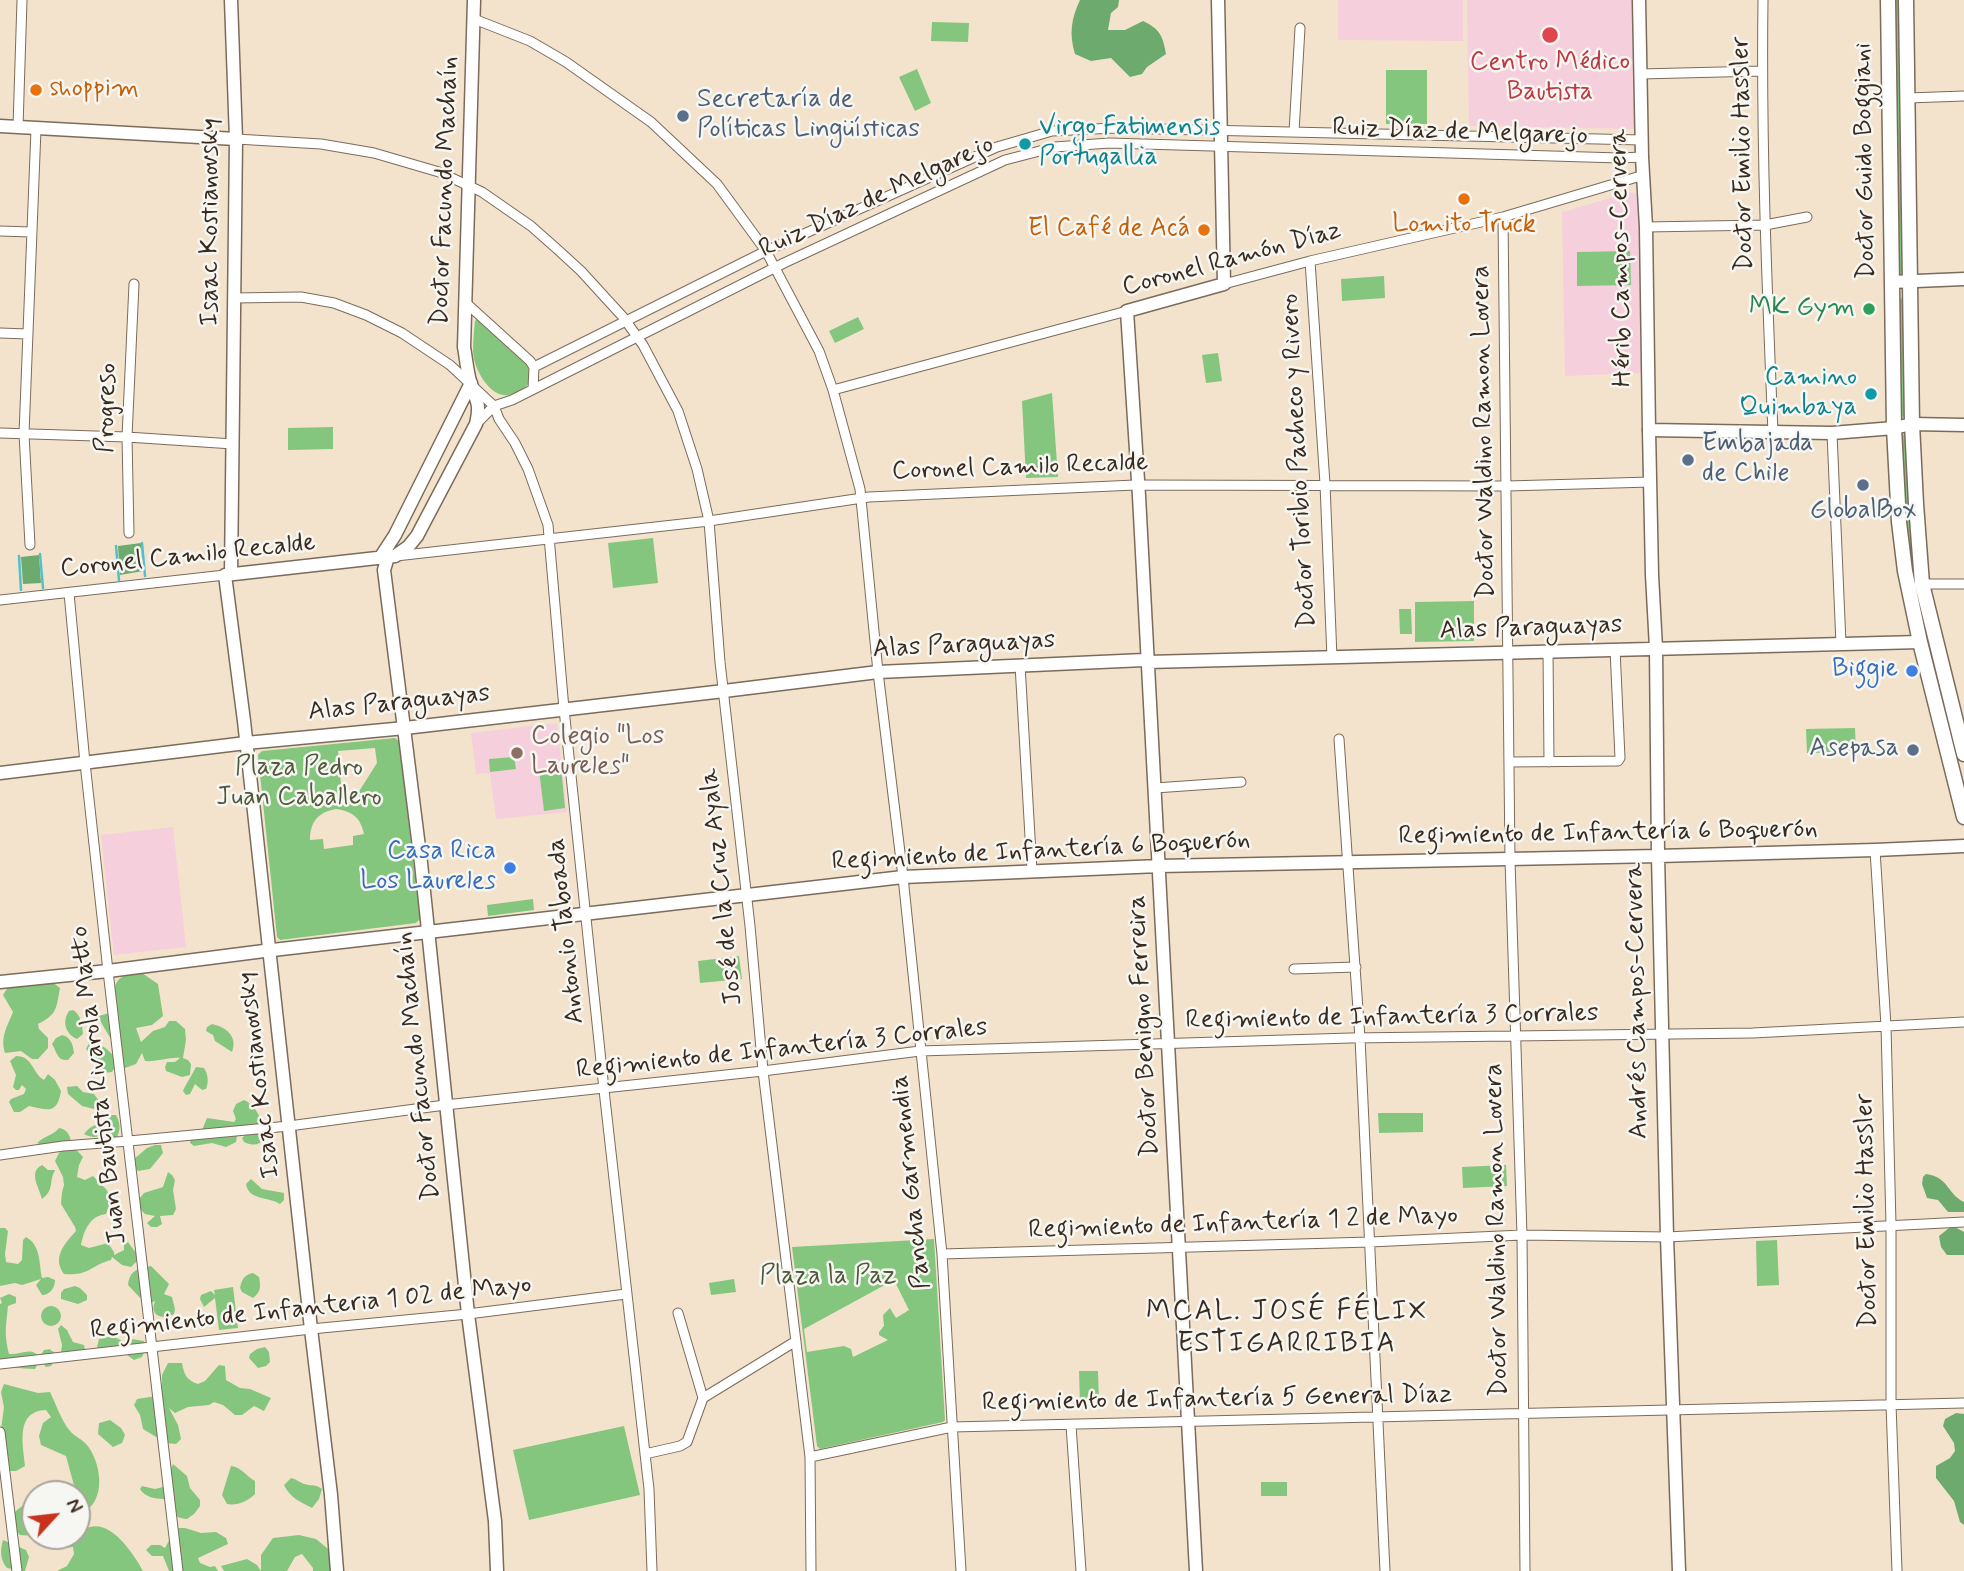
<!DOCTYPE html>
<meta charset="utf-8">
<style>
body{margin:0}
#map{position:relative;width:1964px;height:1571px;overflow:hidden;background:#f3e3cd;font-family:Mynerve,sans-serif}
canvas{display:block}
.north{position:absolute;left:21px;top:1480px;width:70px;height:70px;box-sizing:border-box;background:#f6f6f2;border:2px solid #aba49d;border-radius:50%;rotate:63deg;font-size:19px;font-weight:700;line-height:28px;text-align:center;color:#3b2a1e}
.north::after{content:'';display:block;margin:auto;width:24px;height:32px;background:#c8321e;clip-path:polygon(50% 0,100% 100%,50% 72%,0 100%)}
</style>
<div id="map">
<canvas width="1964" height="1571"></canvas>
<div class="north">N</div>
</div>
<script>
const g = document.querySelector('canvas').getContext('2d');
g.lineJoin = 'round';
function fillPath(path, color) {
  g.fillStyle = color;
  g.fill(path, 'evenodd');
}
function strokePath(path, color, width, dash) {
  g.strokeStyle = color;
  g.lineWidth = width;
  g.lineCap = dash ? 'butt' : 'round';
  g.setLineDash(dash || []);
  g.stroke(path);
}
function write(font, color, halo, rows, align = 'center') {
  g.font = font + ' Mynerve,sans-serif';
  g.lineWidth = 5;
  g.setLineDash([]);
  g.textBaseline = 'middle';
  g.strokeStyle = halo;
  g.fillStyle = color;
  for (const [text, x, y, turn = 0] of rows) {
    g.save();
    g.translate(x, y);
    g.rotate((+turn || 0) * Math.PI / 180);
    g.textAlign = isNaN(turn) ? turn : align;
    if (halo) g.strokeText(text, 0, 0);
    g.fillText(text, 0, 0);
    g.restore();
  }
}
const built = new Path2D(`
 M1338 0H1463V41L1338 40Z
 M1467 0H1632L1636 129 1469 126Z
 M1631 192 1640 195 1642 373 1565 376 1562 212Z
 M557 723 567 812 496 819 490 773 476 774 471 733Z
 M173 827 186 947 114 955 101 835Z`);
const green = new Path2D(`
 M1893 0H1901L1905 273 1899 275 1897 273Z
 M932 22 969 23 968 42 931 41Z
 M917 69 931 103 915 111 899 77Z
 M1386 70H1427V124H1386Z
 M1630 251 1631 285 1577 286V252Z
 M1384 276 1385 298 1342 301 1341 279Z
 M1903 298 1905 299 1907 415 1901 418 1899 415V299Z
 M858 317 864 329 835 343 829 331Z
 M477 319 527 365C533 378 531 385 519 391 517 392 510 395 509 395 491 398 477 373 474 359 472 347 474 333 475 321Z
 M1218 353 1222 381 1206 383 1202 355Z
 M1052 393 1058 477 1026 478 1022 401Z
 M333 427V449L288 450V428Z
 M1902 434 1907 436 1915 573 1909 571 1901 436Z
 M653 538 658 583 613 588 608 543Z
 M1474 601V641L1415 642V602Z
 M1399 609H1411L1412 634H1400Z
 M1855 728 1856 752 1807 753 1806 729Z
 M395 738 399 741 420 919 416 923 280 940 277 937 258 755 262 751ZM375 748 377 763 358 793 342 795 338 751ZM336 809C352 811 361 818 364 834L353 836V845L324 849 323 839 310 840C310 822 318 812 336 809Z
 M514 757 516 769 490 772 489 759Z
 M561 767 565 808 544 811 539 770Z
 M533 899 534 910 488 916 487 905Z
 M739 956 742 979 700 983 698 961Z
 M142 973 158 984 163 1016 152 1025 136 1028 141 1042 153 1031 165 1027 169 1021H176L185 1029 186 1040 183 1058 188 1060 191 1064 190 1075 182 1077 166 1071 165 1067 167 1062H175L180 1058C169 1057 157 1062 145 1061L142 1053 136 1064 125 1068 118 1062 112 1072 103 1073 99 1069 98 1062 86 1049 89 1043C101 1042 107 1049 115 1057 117 1041 103 1031 99 1016L116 1011C115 1000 110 982 124 976 128 974 137 974 142 973Z
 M47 978 60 988C56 1008 58 1014 38 1024L39 1029 48 1038V1048L38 1059H32L21 1051 5 1053C0 1037 7 1027 13 1012L3 995 8 987Z
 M73 1010C81 1015 82 1024 83 1034L77 1039C65 1034 62 1021 69 1011Z
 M212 1024C226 1027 238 1036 232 1052L215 1041 213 1035 206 1031 207 1027Z
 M62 1035C71 1037 73 1045 74 1053L68 1060C57 1061 57 1052 52 1044L56 1038Z
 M16 1056C33 1056 32 1073 44 1080L48 1074 55 1080 61 1091C57 1115 48 1110 29 1106L20 1112H14L9 1102 11 1099 24 1094 26 1089 22 1085 19 1090H16L13 1087 16 1075 10 1061Z
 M196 1067 204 1068C208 1074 209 1082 206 1089L202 1090 195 1084 190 1094 186 1095 183 1091C185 1086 193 1073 196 1067Z
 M77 1086 83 1092 94 1094 99 1101 94 1109 82 1106 68 1094 67 1087Z
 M244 1100C265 1109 275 1156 244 1142L242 1138 250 1131H238L236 1142 226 1147 212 1143 194 1146 190 1143 191 1136 200 1135 207 1118 234 1122 236 1119 233 1111 236 1104Z
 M1423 1113V1132L1379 1133 1378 1113Z
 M111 1115H116C120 1123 121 1129 117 1137 111 1139 109 1136 103 1136 95 1137 92 1138 84 1134 91 1124 102 1124 111 1115Z
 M59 1128C66 1129 70 1134 71 1142L45 1146 37 1143C44 1136 54 1135 59 1128Z
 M72 1145 83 1157 79 1165 77 1177 85 1180 93 1176 106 1189 112 1199 106 1214C90 1216 84 1230 81 1245L89 1248 108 1243 114 1252V1255L124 1250V1245L128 1242 136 1253 137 1261 131 1267 122 1265 112 1257 111 1260C89 1266 90 1276 64 1274 52 1258 64 1244 76 1231L75 1227 61 1204 62 1192 64 1185 63 1177 55 1161 59 1153Z
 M155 1145H161L163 1153 150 1169 138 1171 134 1167V1159L147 1148Z
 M42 1165 48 1170H55C48 1184 55 1189 42 1199 39 1187 28 1172 42 1165Z
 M1506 1165 1507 1186 1463 1188 1462 1167Z
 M168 1172 172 1175 175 1180 173 1190 176 1209 173 1215 160 1216 162 1224 157 1227H151L147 1223 155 1216 145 1214 140 1209 139 1199 144 1193 163 1187Z
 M251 1179 262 1189 284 1193V1200L280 1204C268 1196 249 1201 246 1184Z
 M0 1228H5L8 1231 5 1254 6 1262 18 1264 22 1260 23 1240 26 1237C41 1245 39 1264 42 1278L48 1277 55 1280C55 1288 50 1295 42 1295L36 1285 41 1279 22 1285 15 1283 0 1286Z
 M934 1239 945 1420 943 1422 820 1449 817 1446 792 1247ZM894 1280 909 1310 896 1318 890 1308 883 1315 884 1326 879 1332V1335L888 1340 853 1357 851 1349 844 1346 807 1352 804 1329Z
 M1777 1240 1779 1285 1757 1286 1756 1241Z
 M151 1266 169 1284 164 1294 172 1297 175 1309 174 1314C162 1320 149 1316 155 1301L151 1303 144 1302 128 1285C130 1270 138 1268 151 1266Z
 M253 1273 259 1277C261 1287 261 1292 253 1298L242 1292 240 1288C242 1279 244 1275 253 1273Z
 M734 1279 736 1292 711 1295 709 1283Z
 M75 1286 80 1288 87 1295V1300L78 1304 61 1299V1293L64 1289Z
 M233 1287 238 1328 219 1330 215 1298 204 1307 200 1299 201 1295 211 1291 215 1295 214 1290Z
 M9 1294 16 1297V1303L8 1306C6 1326 4 1334 9 1354 22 1355 30 1346 40 1357L44 1350 51 1349 50 1350 54 1352 55 1360 51 1366 46 1367 40 1360 35 1369C26 1369 18 1367 9 1368L0 1360V1304L2 1303 0 1298Z
 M41 1316a10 10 0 1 1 20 0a10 10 0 1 1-20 0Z
 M61 1325 67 1330 73 1342 84 1345 86 1354 61 1353 62 1345 58 1329Z
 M113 1336 124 1342 132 1339 144 1341 146 1348 142 1357 134 1360 120 1350 99 1355 97 1347 99 1339Z
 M265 1347 269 1352 270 1362 266 1366 258 1368 249 1358 250 1354 257 1349Z
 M168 1363H182C184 1374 186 1380 198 1384L205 1381 219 1365 225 1366 226 1380 240 1388 250 1389 271 1398 264 1411 254 1406 242 1415H235L223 1405 214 1402 209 1405 188 1407 175 1413 169 1408 178 1425 181 1439 176 1444 166 1443 143 1429 140 1415 134 1405 137 1399 162 1395V1375Z
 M1079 1371H1098L1099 1404 1080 1405Z
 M4 1384 38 1393 50 1392C56 1404 61 1420 70 1431 74 1436 82 1439 87 1445 100 1461 106 1495 88 1509L78 1500 66 1456 41 1445 39 1436 43 1423 51 1417 46 1410C15 1411 23 1444 25 1466L16 1471H9L2 1455 0 1437 4 1407 1 1392Z
 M110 1420 121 1428 125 1435 122 1443 113 1447 98 1434 99 1423Z
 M624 1426 640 1495 529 1520 513 1450Z
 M173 1464 187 1476 190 1488 200 1500V1506L194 1514 187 1519C172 1518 173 1511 167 1499 157 1499 145 1498 140 1489L142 1486 155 1489 163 1487H169V1473Z
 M231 1466C241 1467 246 1476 255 1481V1494C248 1501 237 1506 227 1504L222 1495Z
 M291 1478C296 1479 299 1482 304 1484 311 1486 316 1484 322 1489L319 1499 312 1508C301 1502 290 1498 284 1485Z
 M1261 1482H1287V1496H1261Z
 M33 1501H35V1536L20 1535C3 1519 15 1508 33 1501Z
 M77 1507 82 1513 85 1529C109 1516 133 1553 143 1571H57L67 1566 74 1554 73 1547 62 1548 48 1536H77Z
 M176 1528H185L201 1533 216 1532 226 1538 228 1544 198 1558 200 1563 210 1567 215 1566 218 1571H169L163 1556H152L146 1550 151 1545H160L165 1548Z
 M299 1535 316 1539 333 1553 336 1571H313V1568L302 1554 295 1557 287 1571H224L221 1566 247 1559 257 1565 261 1571V1555L273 1538Z
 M3 1540 26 1550 29 1557 25 1571H14L12 1569 7 1568C0 1560 0 1550 3 1540Z`);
const forest = new Path2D(`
 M1080 0H1119L1118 7 1111 13 1108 30H1125L1143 21C1160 29 1163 36 1166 54L1147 67 1142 74 1130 77 1111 58 1091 61 1075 54C1069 34 1071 19 1080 0Z
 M141 543 143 571 120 575 118 546Z
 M39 555 41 583 23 584 21 557Z
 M1926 1174C1949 1177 1947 1194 1964 1202V1212H1948L1938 1200 1927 1198 1922 1184 1923 1177Z
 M1955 1227 1964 1232V1255H1947L1941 1247 1939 1236 1949 1228Z
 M1956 1413 1964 1414V1525L1960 1522 1954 1501 1936 1478V1466L1950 1458 1955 1451 1954 1443 1943 1426 1945 1419Z`);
const stream = new Path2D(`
 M142 543 145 576
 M116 546 119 580
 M40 554 43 588
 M19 556 21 590`);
const minor = new Path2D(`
 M1763 0C1761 144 1767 288 1773 433
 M474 19 530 41 566 62 651 122 717 184 766 251 819 351 833 390 860 489 878 672 903 877 942 1254 961 1571
 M1640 74 1762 71
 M1908 98 1964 96
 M18 127 22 0
 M1294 132 1300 28
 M236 139 321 144 374 153 439 172 482 192 531 226 557 249 581 271 623 317 643 345 678 411 697 469 709 521 720 662 750 926 763 1071 810 1457 811 1571
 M1503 217 1510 860 1522 1235 1525 1571
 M1646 227 1765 225 1807 217
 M0 231 31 232
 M1310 261 1325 484 1332 658
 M1224 284 1310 261 1503 217 1644 175
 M234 298 301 297 334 303 366 315 402 333 450 365 494 406 499 419 515 443 528 469 548 525 564 709 605 1099 649 1489 652 1571
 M465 302 530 361 534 367 533 389
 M0 333 28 334
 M534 367 766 251 997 147 1052 131 1114 128 1642 140
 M833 390 1127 311
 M477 423 494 406 512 400 784 263 1005 160 1055 147 1109 143 1620 158 1642 157
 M0 433 127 437 233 444
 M1832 433 1841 644
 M129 533 127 437 134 284
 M30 545 24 434 36 129
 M396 556 709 521 869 497 1135 485 1507 486 1651 482
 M1920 584H1964
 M69 593 85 763 108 971 178 1571
 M0 600 225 575
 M1548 651 1549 762
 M1020 665 1032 871
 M1339 739 1360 1038 1385 1571
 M1509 762 1618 761 1620 758 1615 649
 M1155 788 1241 782
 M1875 850 1886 1026 1891 1225V1404L1897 1571
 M1294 969 1356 967
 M0 1155 63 1146 129 1141 289 1126 445 1105 763 1071 920 1051 1351 1038 1753 1033 1964 1022
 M942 1254 1370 1242 1522 1235 1667 1237 1964 1222
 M678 1313 703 1398
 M0 1364 311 1329 468 1314 626 1294
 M1071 1425 1081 1571
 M0 1432 17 1571
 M645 1454 680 1446 687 1442 703 1398 796 1341
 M810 1457 952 1427 1964 1403`);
const tertiary = new Path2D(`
 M231 0 236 139 231 574
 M0 126 236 139
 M1892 282 1964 279
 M1894 428 1912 424 1964 425
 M1649 430 1652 575 1656 648 1658 856 1667 1237 1679 1571
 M0 773 246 743 405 728 724 691 878 672 1144 660 1148 662 1920 642
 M0 982 108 971 264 951 903 877 1159 866 1658 856 1875 850 1964 846
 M1196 1571 1139 496 1127 311 1224 284 1218 0`);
const secondary = new Path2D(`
 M1639 0 1642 157 1646 227 1649 430 1832 433 1894 428
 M388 557 384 570 421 863 468 1314 495 1521 497 1571
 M380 558 395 535 471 383
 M337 1571 331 1495 311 1329 244 721 225 575 395 556 408 547 417 536 476 424C481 402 476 401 470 381 467 370 466 358 464 347L474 0`);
const primary = new Path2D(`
 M1888 0 1894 428 1899 522 1905 571 1920 642 1964 817
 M1906 0 1912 424 1916 504 1922 584 1964 754`);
const markers = [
 [1550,35,9,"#e0444e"],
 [36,90,7,"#e8710a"],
 [683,116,7,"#5c6f8a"],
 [1025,144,7,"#0f9aa8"],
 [1464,199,7,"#e8710a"],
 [1204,230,7,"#e8710a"],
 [1869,309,7,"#2e9e5b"],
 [1871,394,7,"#0f9aa8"],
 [1688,460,7,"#5c6f8a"],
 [1863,485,7,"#5c6f8a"],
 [1912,671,7,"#3f7fe0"],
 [1913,750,7,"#5c6f8a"],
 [517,753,7,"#8d6e63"],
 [510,868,7,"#3f7fe0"]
];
const healthNames = [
 ["Centro Médico",1550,64],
 ["Bautista",1550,94]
];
const foodNames = [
 ["shoppim",50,90],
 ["Lomito Truck",1464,226,"center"],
 ["El Café de Acá",1190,230,"right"]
];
const serviceNames = [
 ["Secretaría de",697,101],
 ["Políticas Lingüísticas",697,131],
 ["Embajada",1702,445],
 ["de Chile",1702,475],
 ["GlobalBox",1863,512,"center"],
 ["Asepasa",1899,750,"right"]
];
const cultureNames = [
 ["Virgo Fatimensis",1039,129],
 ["Portugallia",1039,159],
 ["Camino",1857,379,"right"],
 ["Quimbaya",1857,409,"right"]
];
const streetNames = [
 ["Ruiz Díaz de Melgarejo",1460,133,2],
 ["Doctor Emilio Hassler",1744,154,-91],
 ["Doctor Guido Boggiani",1866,161,-91],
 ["Doctor Facundo Machaín",446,191,-88],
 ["Ruiz Díaz de Melgarejo",877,198,-25],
 ["Isaac Kostianovsky",212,222,-90],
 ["Hérib Campos-Cervera",1622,258,-91],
 ["Coronel Ramón Díaz",1232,260,-15],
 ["Progreso",108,408,-88],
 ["Doctor Waldino Ramon Lovera",1485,432,-91],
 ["Doctor Toribio Pacheco y Rivero",1300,461,-93],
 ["Coronel Camilo Recalde",1020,468,-2],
 ["Coronel Camilo Recalde",188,557,-6],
 ["Alas Paraguayas",1531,629,-2],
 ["Alas Paraguayas",964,646,-3],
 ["Alas Paraguayas",399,704,-6],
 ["Regimiento de Infantería 6 Boquerón",1608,834,-1],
 ["Regimiento de Infantería 6 Boquerón",1041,852,-3],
 ["José de la Cruz Ayala",723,887,-96],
 ["Antonio Taboada",567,931,-96],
 ["Andrés Campos-Cervera",1638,1001,-91],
 ["Regimiento de Infantería 3 Corrales",1392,1018,-1],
 ["Doctor Benigno Ferreira",1145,1026,-93],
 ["Regimiento de Infantería 3 Corrales",782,1050,-6],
 ["Doctor Facundo Machaín",419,1066,-96],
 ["Isaac Kostianovsky",260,1075,-97],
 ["Juan Bautista Rivarola Matto",100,1085,-97],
 ["Pancha Garmendia",912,1182,-96],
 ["Doctor Emilio Hassler",1868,1211,-91],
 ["Regimiento de Infantería 1 2 de Mayo",1243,1224,-2],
 ["Doctor Waldino Ramon Lovera",1498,1230,-91],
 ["Regimiento de Infanteria 1 02 de Mayo",311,1309,-6],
 ["Regimiento de Infantería 5 General Díaz",1217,1400,-1]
];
const leisureNames = [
 ["MK Gym",1855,309]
];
const shopNames = [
 ["Biggie",1898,671],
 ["Casa Rica",496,853],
 ["Los Laureles",496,883]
];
const educationNames = [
 ["Colegio \"Los",531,738],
 ["Laureles\"",531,768]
];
const parkNames = [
 ["Plaza Pedro",299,769],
 ["Juan Caballero",299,799],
 ["Plaza la Paz",828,1278]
];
const neighbourhoodNames = [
 ["MCAL. JOSÉ FÉLIX",1287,1313],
 ["ESTIGARRIBIA",1287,1345]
];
fillPath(built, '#f5cfdb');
fillPath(green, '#85c67e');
fillPath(forest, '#6cab6d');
strokePath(stream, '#52c0cb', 2.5);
strokePath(minor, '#7b6b5b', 11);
strokePath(tertiary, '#7b6b5b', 15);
strokePath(secondary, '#7b6b5b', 15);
strokePath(primary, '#7b6b5b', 17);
strokePath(minor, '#fff', 9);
strokePath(tertiary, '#fff', 12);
strokePath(secondary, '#fff', 12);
strokePath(primary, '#fff', 14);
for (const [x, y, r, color] of markers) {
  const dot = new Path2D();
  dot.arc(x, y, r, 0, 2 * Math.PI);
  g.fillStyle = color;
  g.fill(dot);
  strokePath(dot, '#f6f6f2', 2.5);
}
write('26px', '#be3a42', '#f6f6f2', healthNames);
write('26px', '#c56008', '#f6f6f2', foodNames, 'left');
write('26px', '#4e5e75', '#f6f6f2', serviceNames, 'left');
write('26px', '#0d838f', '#f6f6f2', cultureNames, 'left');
write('26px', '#3b2a1e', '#f6f6f2', streetNames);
write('26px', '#27864d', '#f6f6f2', leisureNames, 'right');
write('26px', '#366cbe', '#f6f6f2', shopNames, 'right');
write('26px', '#785e54', '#f6f6f2', educationNames, 'left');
write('26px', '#51593b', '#f6f6f2', parkNames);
g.letterSpacing = '2px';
write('28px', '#3b2a1e', '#f6f6f2', neighbourhoodNames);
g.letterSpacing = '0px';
</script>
